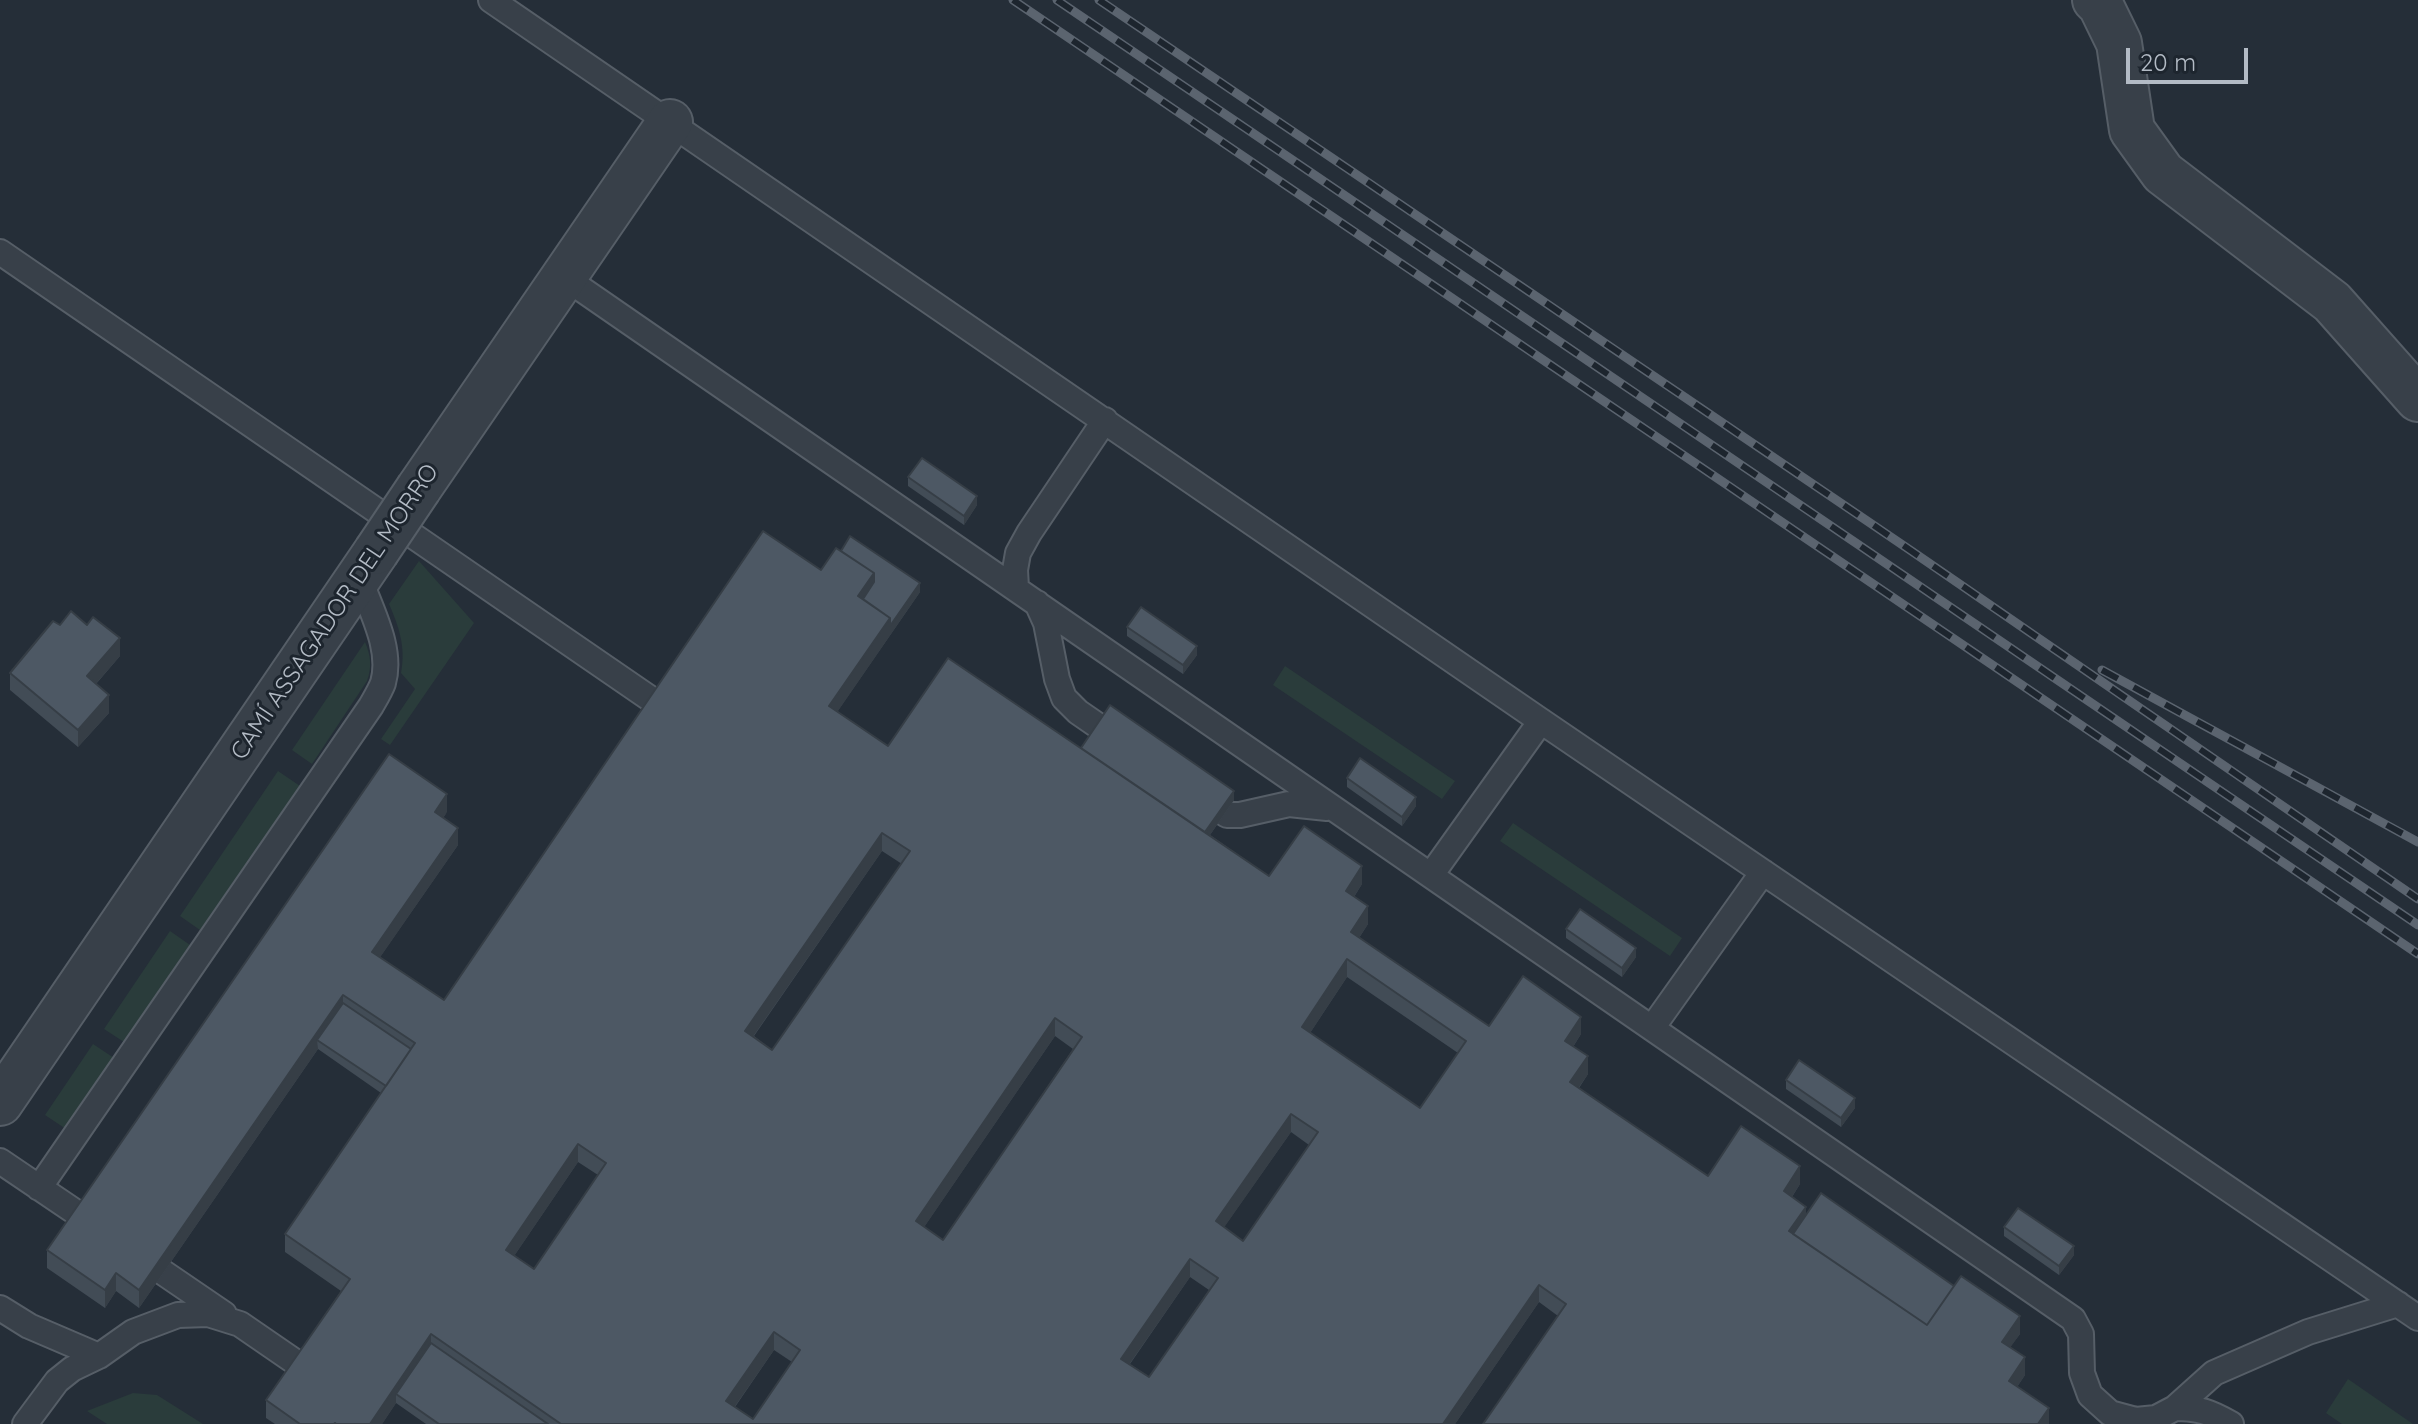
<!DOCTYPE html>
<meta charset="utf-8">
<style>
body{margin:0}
#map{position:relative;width:2418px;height:1424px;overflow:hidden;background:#252e38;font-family:Quicksand,sans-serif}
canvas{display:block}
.scale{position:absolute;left:2126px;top:48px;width:122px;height:36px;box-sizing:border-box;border:4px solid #b3bbc5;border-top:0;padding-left:10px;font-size:24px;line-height:28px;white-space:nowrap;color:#b3bbc5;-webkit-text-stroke:6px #1d252e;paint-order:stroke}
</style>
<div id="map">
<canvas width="2418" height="1424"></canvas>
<div class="scale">20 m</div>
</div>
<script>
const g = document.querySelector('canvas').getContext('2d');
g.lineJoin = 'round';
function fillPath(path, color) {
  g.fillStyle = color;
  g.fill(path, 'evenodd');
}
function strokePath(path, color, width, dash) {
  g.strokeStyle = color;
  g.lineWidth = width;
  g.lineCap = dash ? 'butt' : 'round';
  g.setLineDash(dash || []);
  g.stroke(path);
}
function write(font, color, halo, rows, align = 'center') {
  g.font = font + ' Quicksand,sans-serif';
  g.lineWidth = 6;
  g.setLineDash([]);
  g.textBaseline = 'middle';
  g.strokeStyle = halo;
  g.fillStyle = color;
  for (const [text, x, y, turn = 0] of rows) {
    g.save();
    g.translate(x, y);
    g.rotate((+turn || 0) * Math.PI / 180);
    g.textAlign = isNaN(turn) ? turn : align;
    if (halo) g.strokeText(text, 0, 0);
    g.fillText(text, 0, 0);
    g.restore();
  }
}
const green = new Path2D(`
 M419 561 474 623 390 745 381 739 415 689 401 673C406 647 399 627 389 604Z
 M365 642C371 656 372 667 367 681L312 764 292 750Z
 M1285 666 1455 781 1442 799 1273 685Z
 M278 771 300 786 200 930 180 916Z
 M1513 823 1682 938 1670 956 1500 841Z
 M170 931 190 945 124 1042 104 1029Z
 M93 1044 114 1058 66 1129 45 1115Z
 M2348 1379 2413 1424H2342L2326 1413Z
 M133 1393 157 1395 203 1424H107L87 1411Z`);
const service = new Path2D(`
 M491 0 1541 721 2418 1318
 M0 252 658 704
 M564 277 2073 1319 2081 1334 2082 1373 2090 1395 2110 1413 2136 1420 2156 1418 2175 1408 2214 1373 2308 1332 2398 1304
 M1016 588 1015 570 1018 553 1029 533 1105 420
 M1037 603 1046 623 1057 679 1064 698 1078 712 1123 743
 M1199 796 1227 815H1240L1289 804 1327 808
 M1431 875 1541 721
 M1652 1028 1763 872
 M0 1161 99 1228
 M39 1188 371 706C375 699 380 691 383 683 393 648 370 609 359 577
 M136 1254 224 1314
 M0 1308 29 1326 99 1356
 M2175 1408C2199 1408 2210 1412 2231 1424
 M25 1424 57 1381 72 1369 99 1356 133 1332 178 1315 208 1314 240 1324 320 1379`);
const minor = new Path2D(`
 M2095 0 2100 4 2119 43 2132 130 2163 173 2332 302 2418 399
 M419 488 670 122
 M0 1103 376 552`);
const rail = new Path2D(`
 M1013 0 2418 954
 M1057 0 2418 925
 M1099 0 1910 550 2418 899
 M2102 670 2418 842`);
const minorBridge = new Path2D(`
 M376 552 419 488`);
const wall = new Path2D(`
 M908 477 977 505 964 525 908 486Z
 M821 570 920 592 837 712 888 746 1081 748 1234 800 1210 835 1269 876 1362 884 1354 897 1368 924 1359 938 1489 1026 1581 1034 1573 1047 1588 1074 1579 1088 1708 1176 1800 1184 1792 1197 1806 1215 2020 1334 2010 1347 2025 1375 2017 1387 2049 1424 1558 1316 1539 1302 1455 1424H426L396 1403 382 1424H275L266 1418V1400L341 1291 285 1252V1234L381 1093 318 1049 139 1308 116 1291 105 1308 47 1268V1250L447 812 443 818 458 845 380 957 444 1000ZM882 851 902 864 772 1050 754 1036ZM1347 977 1458 1053 1420 1108 1310 1033ZM1055 1036 1073 1049 943 1240 924 1227ZM1291 1132 1309 1145 1243 1241 1224 1227ZM578 1162 598 1175 534 1269 514 1256ZM1190 1277 1209 1290 1149 1377 1130 1364ZM774 1350 792 1362 753 1419 735 1407Z
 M1127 627 1197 655 1183 674 1127 636Z
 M120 656 96 684 109 713 78 747 10 690V673Z
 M1347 778 1416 806 1402 826 1347 787Z
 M1566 929 1636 957 1622 977 1566 938Z
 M1786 1080 1855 1108 1841 1127 1786 1089Z
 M2004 1227 2074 1255 2059 1275 2004 1236Z`);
const shadedWall = new Path2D(`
 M977 496V505L964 525V516Z
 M874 573V591L863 608 858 596Z
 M920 583V592L829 724V706L890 618Z
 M120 638V656L87 694V676Z
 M1197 646V655L1183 674V665Z
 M109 695V713L78 747V730Z
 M1234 791V800L1201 848V839Z
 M447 794V812L435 830V812Z
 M1416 797V806L1402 826V817Z
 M458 828V845L372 969V952Z
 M882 833V851L745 1048V1031Z
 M1362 866V884L1346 909V891Z
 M1368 906V924L1351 950V932Z
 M1636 948V957L1622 977V968Z
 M1347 959V977L1302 1045V1027Z
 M343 995V1013L317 1040 318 1049 139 1308V1290Z
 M1581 1017V1034L1565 1059V1041Z
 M1055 1018V1036L916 1239V1221Z
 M1588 1056V1074L1570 1100V1082Z
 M1855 1098V1108L1841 1127V1118Z
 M1291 1114V1132L1216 1239V1221Z
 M578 1144V1162L506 1268V1250Z
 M1800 1166V1184L1784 1209V1191Z
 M1806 1207V1224L1793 1243 1789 1231Z
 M2074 1246V1255L2059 1275V1266Z
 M1190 1259V1277L1121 1376V1359Z
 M116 1273V1291L105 1308V1290Z
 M1539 1285V1302L1455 1424H1443Z
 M2020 1316V1334L2002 1359V1342Z
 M774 1332V1350L726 1419V1401Z
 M431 1334V1352L396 1394V1403L382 1424H370Z
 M2025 1357V1375L2009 1399V1381Z
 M2049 1408V1424H2038Z`);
const building = new Path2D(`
 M922 458 977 496 964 516 908 477Z
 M763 531 821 570 836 548 874 573 858 596 890 618 829 706 888 746 948 658 1269 876 1304 826 1362 866 1346 891 1368 906 1351 932 1489 1026 1523 976 1581 1017 1565 1041 1588 1056 1570 1082 1708 1176 1741 1126 1800 1166 1784 1191 1806 1207 1789 1231 1927 1325 1961 1276 2020 1316 2002 1342 2025 1357 2009 1381 2049 1408 2038 1424H1483L1566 1304 1539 1285 1443 1424H561L431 1334 370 1424H336L335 1423 334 1424H300L266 1400 350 1279 285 1234 415 1043 343 995 139 1290 116 1273 105 1290 47 1250 389 754 447 794 435 812 458 828 372 952 444 1000ZM882 833 910 851 772 1050 745 1031ZM1347 959 1466 1041 1420 1108 1302 1027ZM1055 1018 1082 1037 943 1240 916 1221ZM1291 1114 1318 1132 1243 1241 1216 1221ZM578 1144 606 1163 534 1269 506 1250ZM1190 1259 1218 1278 1149 1377 1121 1359ZM774 1332 800 1350 753 1419 726 1401Z
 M850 536 920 583 890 626V618L863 599 874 582V573L841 551Z
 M1141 607 1197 646 1183 665 1127 627Z
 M71 611 87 625 93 617 120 638 87 676 109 695 78 730 10 673 53 621 60 625Z
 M1110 705 1234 791 1205 832 1081 748Z
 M1360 758 1416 797 1402 817 1347 778Z
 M1580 909 1636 948 1622 968 1566 929Z
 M343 1003 411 1049 386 1086 317 1040Z
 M1799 1060 1855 1098 1841 1118 1786 1080Z
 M1821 1193 1954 1286 1927 1325 1793 1234Z
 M2018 1208 2074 1246 2059 1266 2004 1227Z
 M431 1343 548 1424H439L396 1394Z`);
const streetNames = [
 ["CAMÍ ASSAGADOR DEL MORRO",335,612,-56]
];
fillPath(green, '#2a3c3b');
strokePath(service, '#565e67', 28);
strokePath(minor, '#565e67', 48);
strokePath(service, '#384049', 24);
strokePath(minor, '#384049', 44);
strokePath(rail, '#5b646f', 9);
strokePath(rail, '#1d252e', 6, [18]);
strokePath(minorBridge, '#565e67', 48, []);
strokePath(minorBridge, '#384049', 44);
fillPath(wall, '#424c56');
fillPath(shadedWall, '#363e46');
fillPath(building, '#4d5864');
strokePath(building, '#363e46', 2);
write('24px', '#b3bbc5', '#1d252e', streetNames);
</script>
